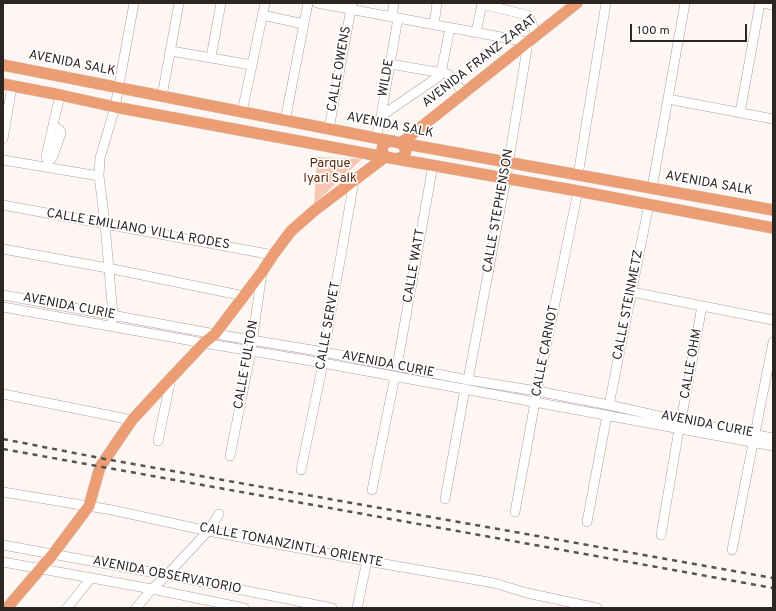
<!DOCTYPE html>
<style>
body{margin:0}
#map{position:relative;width:776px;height:611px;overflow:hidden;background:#fdf6f3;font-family:Overpass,sans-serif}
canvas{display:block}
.frame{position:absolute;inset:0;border:4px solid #2c2623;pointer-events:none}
.scale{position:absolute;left:630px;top:24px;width:117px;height:18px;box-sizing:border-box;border:2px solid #2c2623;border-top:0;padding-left:5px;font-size:12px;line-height:14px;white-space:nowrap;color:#2c2623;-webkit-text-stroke:3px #fff;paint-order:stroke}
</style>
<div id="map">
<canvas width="776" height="611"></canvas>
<div class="frame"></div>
<div class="scale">100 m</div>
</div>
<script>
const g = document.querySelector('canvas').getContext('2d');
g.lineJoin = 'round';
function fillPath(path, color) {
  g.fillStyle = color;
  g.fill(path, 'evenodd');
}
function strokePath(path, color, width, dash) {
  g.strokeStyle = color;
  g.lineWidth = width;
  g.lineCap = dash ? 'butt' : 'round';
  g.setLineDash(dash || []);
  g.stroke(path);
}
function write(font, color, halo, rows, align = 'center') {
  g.font = font + ' Overpass,sans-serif';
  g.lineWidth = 3.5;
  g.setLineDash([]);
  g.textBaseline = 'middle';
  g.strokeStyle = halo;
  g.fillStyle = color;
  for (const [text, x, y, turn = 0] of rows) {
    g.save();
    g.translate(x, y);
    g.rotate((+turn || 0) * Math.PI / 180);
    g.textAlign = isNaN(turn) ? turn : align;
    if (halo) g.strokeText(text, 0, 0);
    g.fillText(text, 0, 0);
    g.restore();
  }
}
const green = new Path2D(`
 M317 157 362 159 314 204Z`);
const minor = new Path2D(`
 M317 3 528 42 506 178 468 380
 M763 3 773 5
 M481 4 527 15 531 21 536 36
 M262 15 304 24
 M392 17 394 3
 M434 25 437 3
 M476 33 482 3
 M171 51 252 65
 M211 57 221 3
 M390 64 448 74 464 93
 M162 96 179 3
 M668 99 773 119
 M242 112 252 65 265 3
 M740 113 760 3
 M381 116 438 77 441 73 450 28
 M285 121 308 3
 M53 127 59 129 61 133 53 156 50 160 47 159 46 156 60 95
 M329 129 352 3
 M376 138 381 116 398 18
 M3 139 12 86
 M3 160 99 176
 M578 175 606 3
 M652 188 685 3
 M3 205 273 255
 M3 249 108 268 244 296
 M632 292 773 320
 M3 295 215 334 324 352 468 380 537 391 609 405 681 421 773 438
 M3 307 204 343 323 363 773 446
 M112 321 113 315 105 224 99 176 100 158 115 107 134 3
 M397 366 433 165
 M3 394 132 420
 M609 405 649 204
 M681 421 702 306
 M158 441 171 378
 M230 456 251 351 262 272
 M301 470 323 363 324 352 354 181
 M372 490 395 376
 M3 492 112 510 208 531 367 561 494 583 527 593 597 608
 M445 499 465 389
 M515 512 537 391 578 191
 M587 522 607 415
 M661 535 679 429
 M3 545 167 575 332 608
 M732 550 773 342
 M3 562 152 589 244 608
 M67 608 91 578
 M136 608 152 589 167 575 208 531 219 514
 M357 608 367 561`);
const major = new Path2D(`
 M3 65 401 143 773 210
 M3 84 60 95 115 107 385 157 578 191 773 228
 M396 159C406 157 409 150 401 143L577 3
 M7 608 53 554 89 506 100 467 132 420 171 378 204 343 215 334 262 272 273 255 291 231 315 210 385 157C379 147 383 142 393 141`);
const rail = new Path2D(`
 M3 439 105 459 773 578
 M3 449 773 588`);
const streetNames = [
 ["AVENIDA FRANZ ZARAT",480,62,-38],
 ["AVENIDA SALK",72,64,11],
 ["CALLE OWENS",340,69,-80],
 ["WILDE",387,78,-80],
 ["AVENIDA SALK",390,126,11],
 ["AVENIDA SALK",709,184,10],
 ["CALLE STEPHENSON",499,211,-80],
 ["CALLE EMILIANO VILLA RODES",138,230,10],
 ["CALLE WATT",415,266,-80],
 ["CALLE STEINMETZ",629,305,-79],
 ["AVENIDA CURIE",69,307,11],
 ["CALLE SERVET",329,326,-80],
 ["CALLE CARNOT",546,351,-79],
 ["CALLE OHM",692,364,-80],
 ["CALLE FULTON",247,365,-80],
 ["AVENIDA CURIE",388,365,11],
 ["AVENIDA CURIE",707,425,11],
 ["CALLE TONANZINTLA ORIENTE",291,546,11],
 ["AVENIDA OBSERVATORIO",167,576,11]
];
const parkNames = [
 ["Parque",330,164],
 ["Iyari Salk",330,179]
];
fillPath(green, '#f7c5b1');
strokePath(minor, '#afa099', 10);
strokePath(major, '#d5d4d3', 12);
strokePath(minor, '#fff', 9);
strokePath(major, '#ec9d73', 11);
strokePath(rail, '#595350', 2.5, [5, 5]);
write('13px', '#2c2623', '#fff', streetNames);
write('13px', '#5c2408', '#fff', parkNames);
</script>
